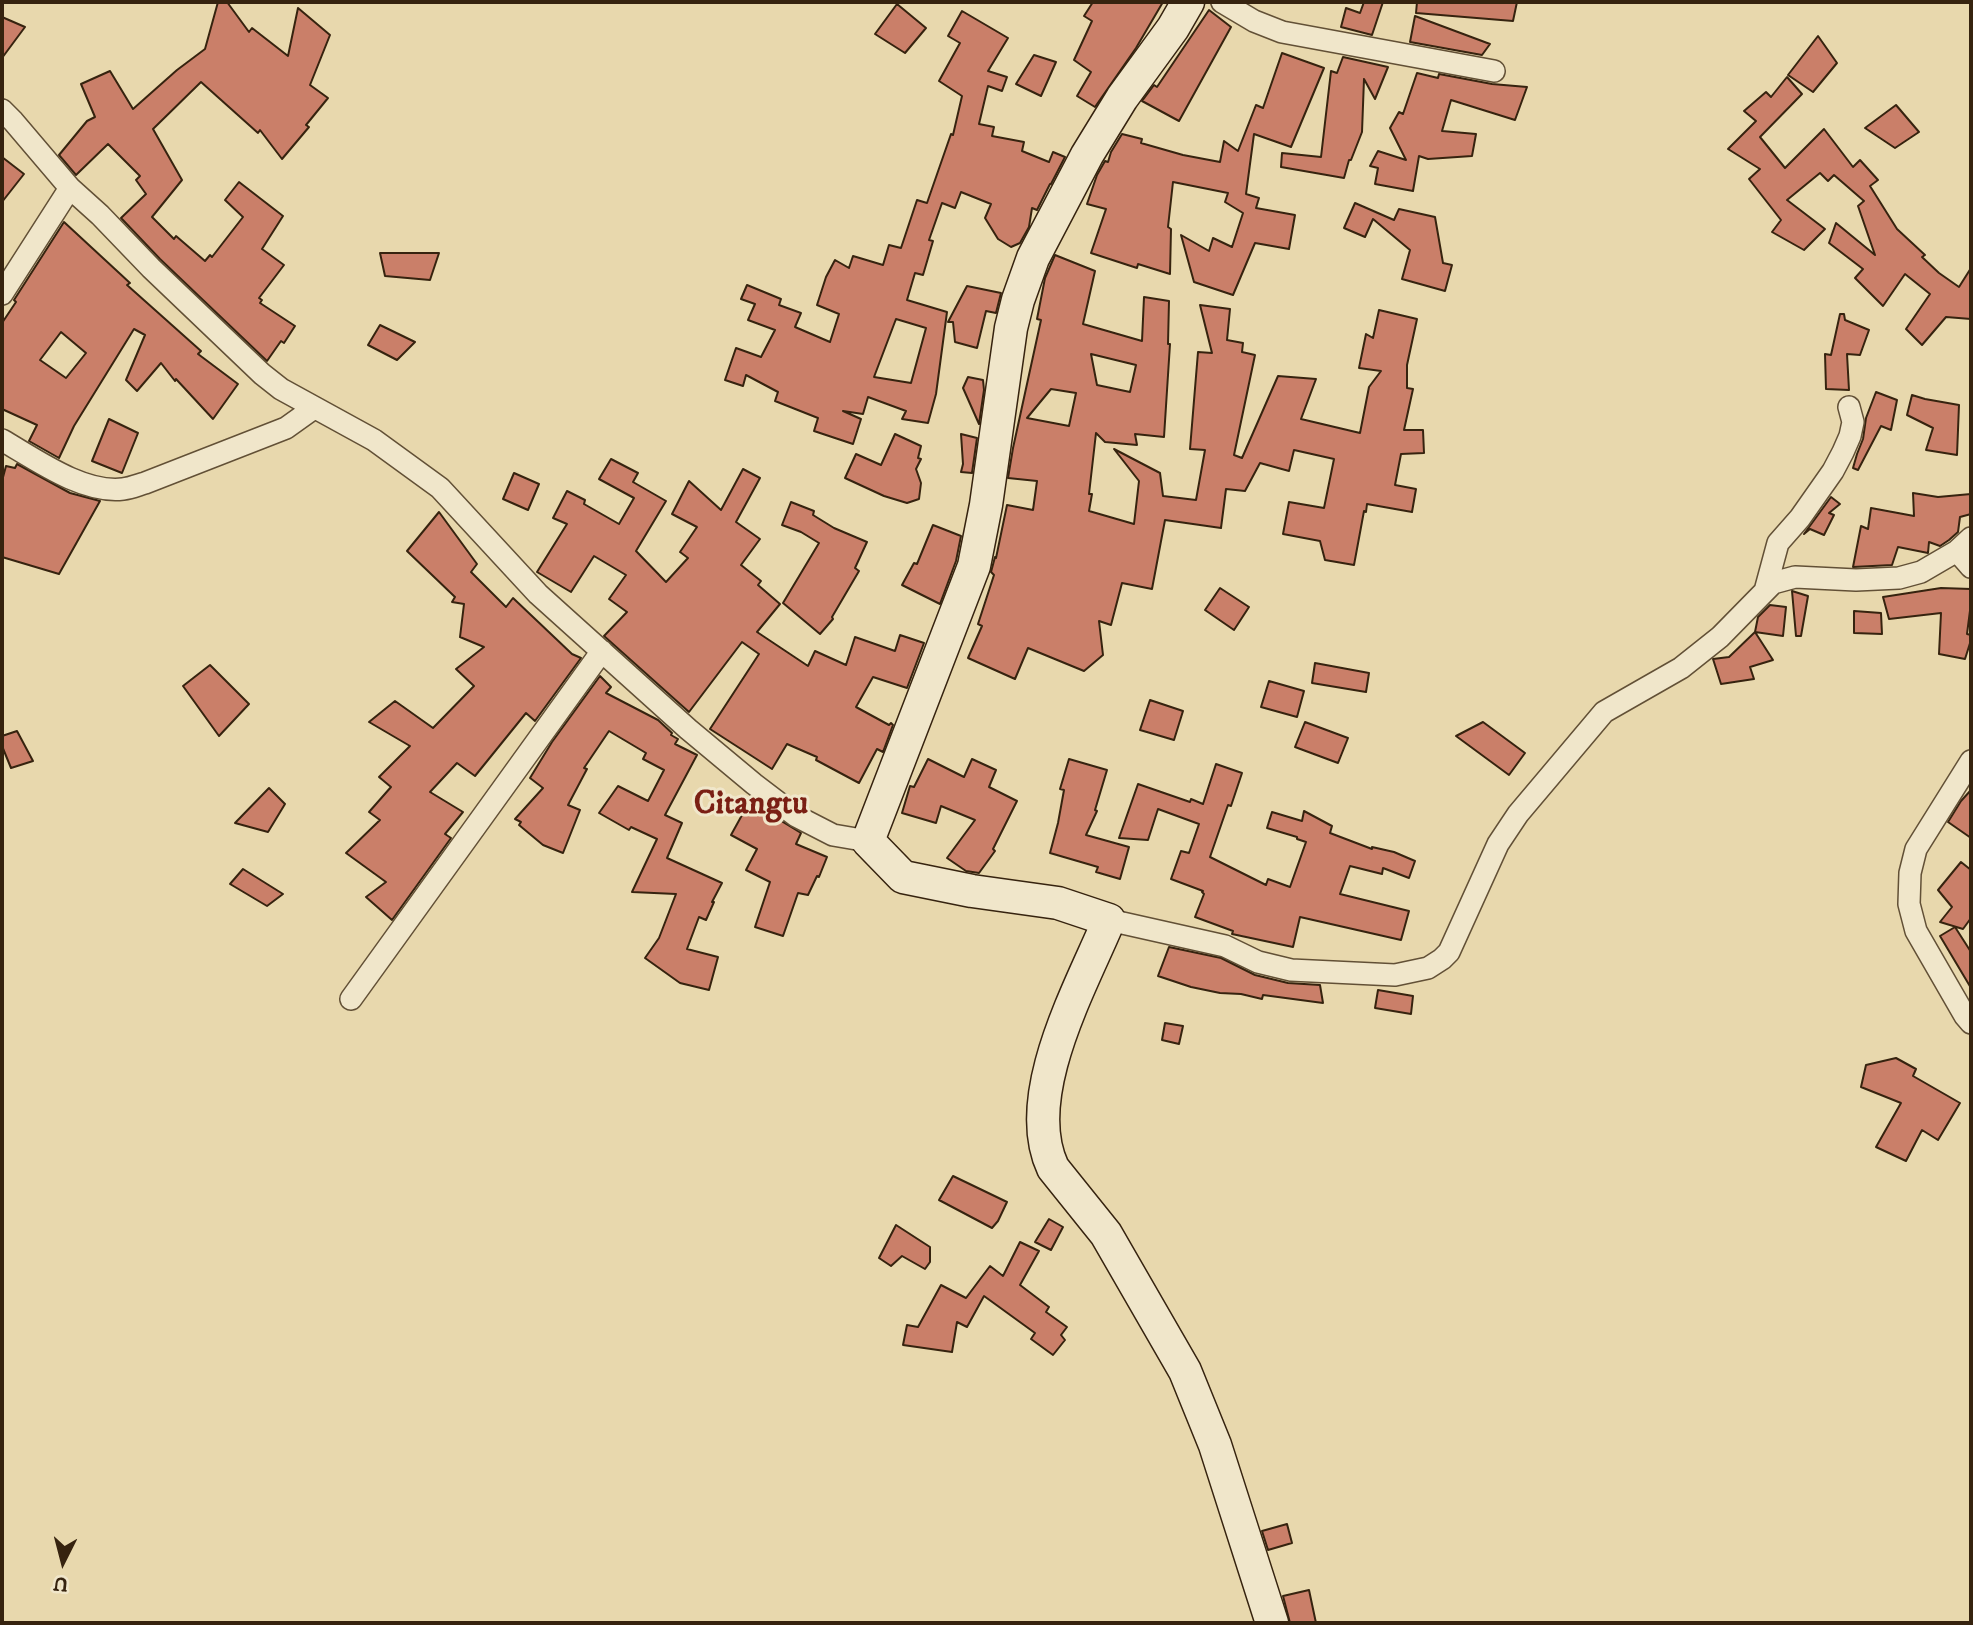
<!DOCTYPE html>
<style>
body{margin:0}
#map{position:relative;width:1973px;height:1625px;overflow:hidden;background:#e8d8ad;font-family:"IM FELL DW Pica",serif}
canvas{display:block}
.frame{position:absolute;inset:0;border:4px solid #36230f;pointer-events:none}
.north{position:absolute;left:28px;top:1527px;width:70px;height:70px;-webkit-text-stroke:5px #f0e6ca;paint-order:stroke;rotate:186deg;font-size:19px;font-weight:700;line-height:28px;text-align:center;color:#36230f}
.north::after{content:'';display:block;margin:auto;width:24px;height:32px;background:#36230f;clip-path:polygon(50% 0,100% 100%,50% 72%,0 100%)}
</style>
<div id="map">
<canvas width="1973" height="1625"></canvas>
<div class="frame"></div>
<div class="north">U</div>
</div>
<script>
const g = document.querySelector('canvas').getContext('2d');
g.lineJoin = 'round';
function fillPath(path, color) {
  g.fillStyle = color;
  g.fill(path, 'evenodd');
}
function strokePath(path, color, width, dash) {
  g.strokeStyle = color;
  g.lineWidth = width;
  g.lineCap = dash ? 'butt' : 'round';
  g.setLineDash(dash || []);
  g.stroke(path);
}
function write(font, color, halo, rows, align = 'center') {
  g.font = font + ' "IM FELL DW Pica",serif';
  g.lineWidth = 6;
  g.setLineDash([]);
  g.textBaseline = 'middle';
  g.strokeStyle = halo;
  g.fillStyle = color;
  for (const [text, x, y, turn = 0] of rows) {
    g.save();
    g.translate(x, y);
    g.rotate((+turn || 0) * Math.PI / 180);
    g.textAlign = isNaN(turn) ? turn : align;
    if (halo) g.strokeText(text, 0, 0);
    g.fillText(text, 0, 0);
    g.restore();
  }
}
const building = new Path2D(`
 M218 2H227L249 32 252 28 288 56 298 8 330 35 310 85 328 98 306 125 309 127 282 159 260 130 258 133 201 82 153 129 182 180 152 217 174 239 176 236 205 261 210 255 212 257 243 217 225 200 239 182 283 216 262 249 284 265 259 298 262 300 260 303 295 326 284 343 281 341 267 361 160 259 121 218 146 194 136 180 140 176 108 144 76 175 59 155 87 121 95 117 81 84 110 71 133 109 177 70 205 49Z
 M1093 2H1163L1136 48 1095 107 1077 96 1091 72 1074 60 1092 21 1084 16Z
 M1364 2H1383L1372 35 1341 27 1346 8 1360 13Z
 M1417 2H1517L1513 21 1416 13Z
 M897 4 926 28 905 53 875 34Z
 M1209 10 1231 27 1179 121 1142 101 1154 85 1157 87Z
 M962 11 1008 38 988 71 1007 77 1002 91 988 86 979 124 994 127 992 136 1024 142 1022 151 1049 162 1053 152 1065 157 1051 184H1050L1037 210 1032 208 1029 227 1020 243 1011 247 998 239 985 218 991 204 961 192 955 208 942 203 929 240 933 241 923 275 915 273 907 300 947 312 936 394 928 423 902 419 906 411 868 397 863 414 843 411 861 419 853 444 814 431 818 418 775 401 778 392 746 375 743 386 725 380 736 348 761 357 775 330 748 320 755 304 741 299 747 285 781 299 779 305 801 313 795 327 830 342 839 314 817 305 826 277 835 260 849 268 853 256 883 265 889 245 901 248 917 200 927 203 951 134 953 135 962 96 939 81 960 43 948 36ZM896 319 926 328 911 383 874 377Z
 M1415 16 1490 44 1482 55 1410 42Z
 M2 17 25 27 2 58Z
 M1818 36 1837 63 1813 92 1788 75Z
 M1282 53 1324 68 1291 147 1254 134 1246 194 1259 198 1256 208 1295 215 1289 249 1255 243 1233 295 1194 282 1181 235 1209 251 1213 238 1232 247 1243 213 1225 202 1228 193 1173 182 1168 227 1171 229 1170 274 1138 264 1137 268 1091 253 1106 209 1087 204 1097 175 1105 161 1108 162 1111 152 1122 134 1142 139 1141 143 1183 155 1220 162 1224 141 1238 151 1256 105 1263 108Z
 M1034 55 1056 62 1041 96 1016 84Z
 M1343 57 1388 67 1375 99 1364 79 1362 132 1351 160H1349L1344 178 1281 167 1282 153 1321 157 1331 71 1337 73Z
 M1417 73 1438 78 1439 74 1492 84 1527 87 1515 120 1451 100 1442 131 1476 134 1472 156 1428 159 1419 156 1413 191 1375 184 1378 168 1370 166 1378 151 1406 160 1390 128 1399 112 1403 114Z
 M1787 77 1802 94 1760 137 1785 168 1824 129 1853 167 1860 160 1878 180 1870 186 1897 229 1925 255 1922 257 1939 273 1959 287 1971 268V319L1946 317 1922 345 1906 329 1930 294 1905 274 1883 306 1855 278 1863 269 1829 243 1836 223 1875 255 1858 206 1864 201 1834 175 1828 181 1820 173 1787 200 1825 229 1804 250 1772 232 1781 220 1749 179 1760 169 1728 149 1756 121 1744 111 1766 92 1771 97Z
 M1896 105 1919 132 1895 148 1865 128Z
 M2 157 24 174 2 202Z
 M1355 203 1394 220 1399 209 1435 217 1443 263 1452 265 1445 291 1402 279 1410 250 1373 219 1365 237 1344 228Z
 M64 222 130 283 127 285 201 351 198 354 238 384 213 419 176 379 175 381 161 363 137 391 126 380 145 335 134 329 74 426 59 458 29 441 37 425 2 409V323L16 302 14 300ZM61 332 86 353 66 378 40 360Z
 M380 253H439L430 280 385 276Z
 M1055 255 1095 271 1083 324 1142 341 1144 297 1169 301 1168 344H1170L1164 437 1135 434 1137 445 1105 442 1096 433 1089 494H1092L1089 511 1134 524 1139 481 1114 449 1160 473 1163 496 1196 500 1205 450 1190 449 1198 352 1212 353 1200 305 1230 309 1227 340 1243 343 1242 352 1255 355 1234 455 1242 458 1278 376 1316 379 1301 419 1360 433 1369 387 1381 371 1359 368 1366 334 1373 338 1379 310 1417 319 1407 365V388L1413 389 1404 430H1423L1424 453 1401 454 1395 485 1416 489 1412 512 1367 504 1366 512 1364 511 1354 565 1325 560 1320 541 1283 534 1289 502 1324 508 1334 459 1294 450 1289 471 1260 463 1245 491 1226 489 1221 528 1165 520 1152 589 1122 583 1111 625 1099 621 1103 655 1084 671 1028 648 1015 679 968 658 982 626 978 624 994 575 991 572 995 557 996 558 1007 505 1033 510 1037 481 1008 478 1013 448 1041 320 1037 319 1045 278ZM1091 354 1136 365 1130 392 1097 385ZM1051 389 1076 393 1069 426 1027 418Z
 M967 286 1001 293 996 313 986 311 977 348 955 342 953 322H948Z
 M1840 314H1844L1845 320 1869 330 1860 355 1847 354 1849 390 1826 389 1825 354 1831 355Z
 M380 325 415 342 397 360 368 345Z
 M968 377 983 380 984 390 979 424 963 388Z
 M1876 392 1897 400 1891 430 1881 426 1858 470 1853 468 1857 454 1863 439 1866 418Z
 M1912 395 1925 399 1959 405 1957 455 1926 450 1933 428 1907 415Z
 M109 419 138 433 122 473 92 461Z
 M895 434 921 446 918 458 921 459 916 469 921 483 919 499 907 503 884 496 845 478 856 454 881 465Z
 M961 434 977 438 972 473 961 472 963 464Z
 M611 459 638 473 633 482 666 501 636 551 666 582 688 558 680 552 697 527 672 514 689 481 721 510 743 469 760 478 736 522 760 539 741 565 761 581 758 585 780 604 757 632 808 666 815 651 846 665 855 637 895 651 900 635 924 643 907 688 873 677 856 707 889 725 891 723 893 725 883 752 877 749 859 783 816 760 817 757 787 744 772 769 710 729 759 654 742 642 689 712 604 636 627 612 609 599 626 575 594 556 571 592 537 572 567 524 553 518 567 491 585 500 584 504 619 524 634 498 599 479Z
 M17 464 70 493 100 501 59 574 2 557V481L6 466 15 468Z
 M514 473 539 484 528 510 503 499Z
 M1913 493 1938 497 1971 494V514L1960 517 1958 532 1949 540 1940 546 1929 542 1928 553 1898 547 1892 565 1853 567 1861 526 1868 529 1871 508 1914 516Z
 M1831 497 1840 504 1829 513 1834 515 1824 535 1810 529 1804 534Z
 M791 502 814 511 813 515 834 528 867 542 855 568 859 571 832 617 833 619 820 634 783 603 819 543 801 532 782 525Z
 M439 512 477 564 471 572 506 607 513 598 572 654 581 658 535 721 526 713 475 776 457 763 430 792 463 812 445 834 451 838 392 920 366 897 386 882 346 853 380 820 369 812 391 787 379 777 410 746 369 722 395 701 433 728 474 686 456 669 484 647 460 637 464 604 452 602 455 597 407 551Z
 M933 525 961 536 956 561 940 604 902 585 914 563 917 564Z
 M1220 588 1249 607 1234 630 1205 610Z
 M1941 588 1971 589V603L1967 634 1971 635V640L1965 659 1939 654 1941 613 1889 619 1883 597Z
 M1792 591 1808 596 1801 636H1796Z
 M1770 605 1786 607 1783 636 1755 632 1758 617Z
 M1854 611 1881 613 1882 634 1854 633Z
 M1755 632 1773 660 1750 667 1754 679 1721 684 1713 659 1729 657Z
 M1315 663 1369 673 1366 692 1312 683Z
 M210 665 249 704 219 736 183 686Z
 M600 676 611 687 606 693 658 720 672 733 671 735 678 739 675 744 697 755 665 815 682 823 667 858 722 883 712 902H714L706 920 699 917 687 949 718 957 709 990 680 983 645 958 659 938 676 894 632 892 657 839 631 827 629 830 599 813 618 786 648 801 664 770 643 759 646 753 609 731 584 768 587 769 568 805 580 810 563 853 543 845 519 825 521 822 515 819 543 788 530 778 552 742Z
 M1269 681 1304 691 1297 717 1261 707Z
 M1150 700 1183 711 1174 740 1140 730Z
 M1305 722 1348 738 1338 763 1295 747Z
 M1483 722 1525 753 1509 775 1456 736Z
 M17 731 33 761 11 768 2 746V736Z
 M928 759 964 777 972 759 996 770 989 787 1017 801 993 849 995 851 979 873 966 871 947 858 975 820 941 806 936 823 902 813 910 786 914 787Z
 M1069 759 1107 770 1095 810 1097 811 1086 835 1129 847 1120 879 1096 872 1098 867 1050 853 1058 823 1064 790 1060 789Z
 M1216 764 1242 773 1231 806 1228 805 1210 857 1266 885 1268 879 1290 887 1306 842 1297 839V837L1267 828 1272 812 1302 821 1304 811 1332 826 1330 833 1372 849V847L1394 852 1415 861 1409 878 1383 868 1382 874 1350 866 1340 894 1409 911 1401 940 1300 917 1293 947 1232 934 1233 931 1195 917 1204 894 1202 892 1203 891 1171 879 1181 851 1189 853 1199 824 1158 809 1148 840 1119 838 1138 784 1190 802 1191 799 1203 804Z
 M269 788 285 804 268 832 235 823Z
 M1971 790V838L1948 822 1961 801Z
 M747 806 776 822 778 819 801 833 796 844 827 857 819 877 817 876 808 895 798 893 783 936 755 927 770 882 746 870 757 849 731 835Z
 M1961 862 1971 870V918L1963 929 1940 922 1952 907 1938 890Z
 M243 869 283 894 267 906 230 884Z
 M1955 927 1971 952V988L1940 936Z
 M1169 947 1221 958 1255 975 1288 983 1320 985 1323 1003 1263 995 1262 999 1241 994 1220 993 1191 987 1158 976Z
 M1378 990 1413 996 1411 1014 1375 1008Z
 M1165 1023 1183 1026 1179 1044 1162 1040Z
 M1896 1058 1916 1069 1913 1076 1960 1103 1938 1140 1922 1130 1906 1161 1876 1147 1901 1103 1861 1087 1866 1065Z
 M953 1176 1007 1202 998 1221 992 1228 939 1200Z
 M1049 1219 1063 1227 1051 1250 1035 1242Z
 M896 1225 930 1247V1262L925 1269 902 1256 891 1266 879 1258Z
 M1020 1242 1039 1251 1020 1285 1049 1307 1046 1312 1067 1327 1061 1335 1065 1340 1053 1355 1031 1339 1035 1333 984 1296 967 1327 957 1322 952 1352 903 1345 907 1325 918 1327 941 1285 966 1298 990 1266 1003 1276Z
 M1287 1524 1292 1543 1268 1550 1262 1531Z
 M1309 1590 1316 1623H1290L1283 1596Z`);
const street = new Path2D(`
 M1222 2 1254 21 1282 32 1494 71
 M2 110 13 121 70 188 100 215 151 268 262 374 281 389 374 440 440 488 538 594 688 729 754 784 796 816 833 835 868 841
 M2 294 70 188
 M2 440C35 459 83 494 123 489 131 488 138 485 145 483L286 428 314 408
 M1957 551 1971 567
 M1765 591 1778 543 1800 518 1833 471 1843 452 1850 436 1853 422 1849 407
 M1971 761 1916 849 1910 873 1909 904 1916 931 1965 1016 1971 1023
 M1109 920 1225 946 1258 962 1291 970 1395 975 1428 968 1442 959 1449 952 1498 844 1518 814 1604 712 1681 668 1720 637 1773 583 1795 577 1856 580 1899 578 1921 572 1957 551 1971 538
 M351 999 602 651`);
const secondary = new Path2D(`
 M1188 2 1173 28 1122 98 1087 155 1033 258 1018 300 1011 328 986 505 974 566 868 841 903 877 972 891 1058 903 1109 920C1081 987 1019 1096 1053 1168L1106 1234 1185 1371 1215 1445 1272 1623`);
const quarterNames = [
 ["Citangtu",751,806]
];
fillPath(building, '#ca7f69');
strokePath(building, '#36230f', 2);
strokePath(street, '#625036', 24);
strokePath(secondary, '#36230f', 35);
strokePath(street, '#f0e6ca', 21);
strokePath(secondary, '#f0e6ca', 32);
write('bold 33px', '#7a1f14', '#f0e6ca', quarterNames);
</script>
